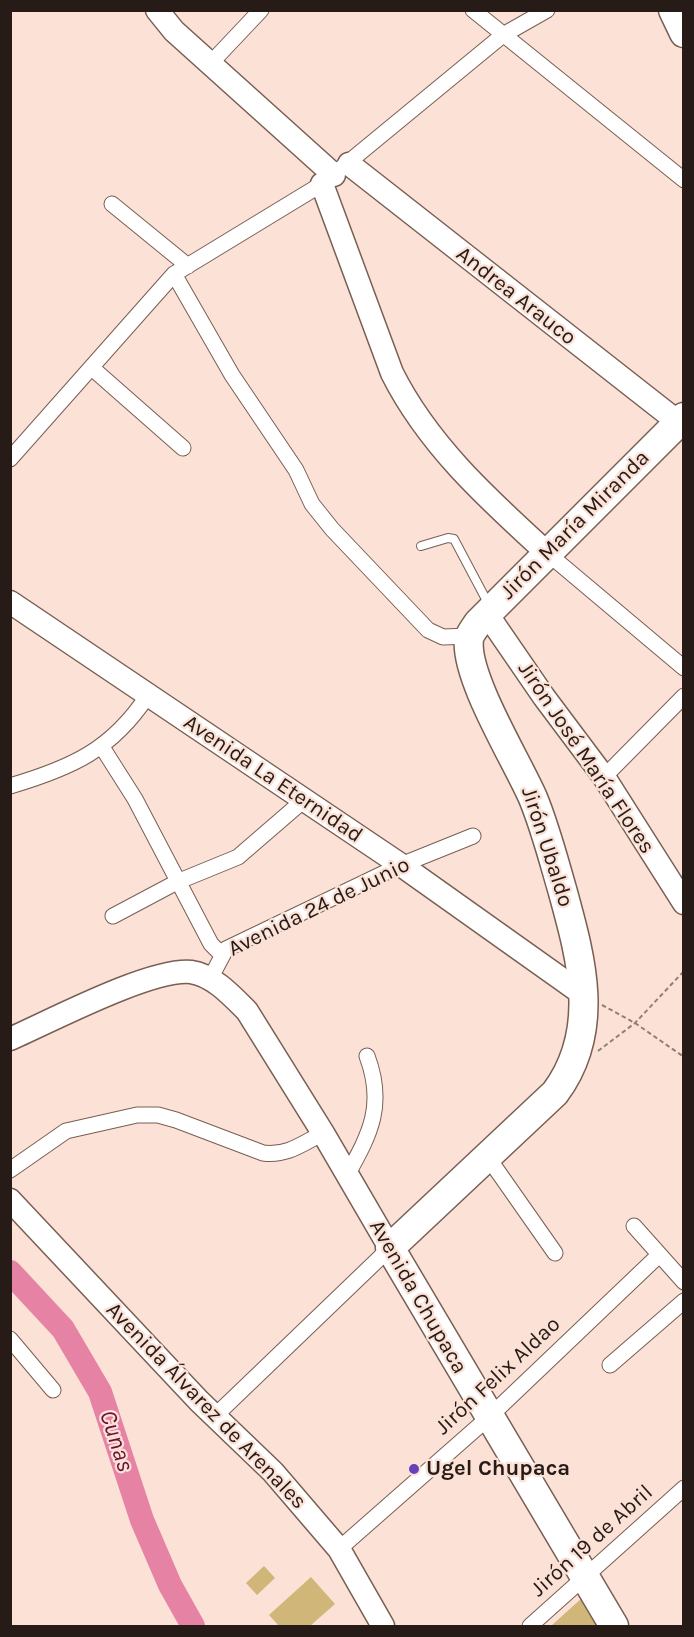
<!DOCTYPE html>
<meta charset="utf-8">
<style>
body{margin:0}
#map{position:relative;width:694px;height:1637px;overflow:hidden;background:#fbe1d6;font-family:Karla,sans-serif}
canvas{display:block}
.frame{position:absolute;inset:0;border:12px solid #261b16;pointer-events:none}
</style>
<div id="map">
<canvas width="694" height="1637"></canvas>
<div class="frame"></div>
</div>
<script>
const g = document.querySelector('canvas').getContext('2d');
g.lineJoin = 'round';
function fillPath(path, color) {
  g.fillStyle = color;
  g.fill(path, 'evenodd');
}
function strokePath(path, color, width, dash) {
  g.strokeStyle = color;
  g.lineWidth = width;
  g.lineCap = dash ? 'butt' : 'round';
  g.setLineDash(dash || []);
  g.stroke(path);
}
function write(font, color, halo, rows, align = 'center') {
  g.font = font + ' Karla,sans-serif';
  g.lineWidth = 4.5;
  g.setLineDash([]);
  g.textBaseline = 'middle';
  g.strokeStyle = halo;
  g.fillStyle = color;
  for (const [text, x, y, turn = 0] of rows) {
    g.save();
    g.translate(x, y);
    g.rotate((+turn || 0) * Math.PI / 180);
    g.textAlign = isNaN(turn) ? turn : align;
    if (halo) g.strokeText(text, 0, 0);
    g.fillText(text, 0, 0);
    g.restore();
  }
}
const green = new Path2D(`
 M264 1566 275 1578 257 1595 246 1583Z
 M311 1577 335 1604 310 1626H279L269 1615Z
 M582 1598 598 1626H551Z`);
const river = new Path2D(`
 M10 1272 63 1329 100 1392 142 1520 170 1585 193 1626`);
const path = new Path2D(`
 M602 1005 635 1023 684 1057
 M598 1051 635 1023 684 971`);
const lane = new Path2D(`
 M421 546 448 538 454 539 489 605`);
const street = new Path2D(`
 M473 10 684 180
 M210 64 261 10
 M112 204 188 266
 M174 274 232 375 296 470 312 504 332 529 428 630 443 637 469 636
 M92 368 183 448
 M10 459 174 274 322 184 503 35 547 10
 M546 552 684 668
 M102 747 135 799 211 944 222 955
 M604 777 684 696
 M10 786C71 768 112 750 148 695
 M113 916 177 882 238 857 304 800
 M210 979 226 949 401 865 473 836
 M487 1156 555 1253
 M10 1170 66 1131 137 1115H158L176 1120 263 1153C287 1156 302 1144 323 1133
 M347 1175C371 1133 385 1104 367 1056
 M634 1226 684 1282
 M10 1339 53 1390
 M610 1365 684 1301
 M215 1416 390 1248
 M339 1549 488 1418 658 1256
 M530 1626 684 1488`);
const secondary = new Path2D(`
 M157 10 174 31 334 175
 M349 164 678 422
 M322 184 392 373C428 445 488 499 546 552
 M10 602 401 865 584 995
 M487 614 544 697 604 777 684 903
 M10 1039C51 1021 151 968 191 972 213 975 232 996 247 1011L323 1133 390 1248
 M10 1200 199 1401 273 1472 339 1549 383 1626`);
const highway = new Path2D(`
 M673 10 684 33
 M614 1626 390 1248 555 1093C602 1030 581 958 562 889 553 858 545 827 533 798 517 761 464 676 469 639 470 633 475 628 478 623L684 417`);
const markers = [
 [414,1469,6,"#6741ba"]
];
const streetNames = [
 ["Andrea Arauco",516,296,38],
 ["Jirón María Miranda",575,525,-45],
 ["Jirón José María Flores",586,758,56],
 ["Avenida La Eternidad",273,779,34],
 ["Jirón Ubaldo",547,847,72],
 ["Avenida 24 de Junio",319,907,-26],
 ["Avenida Chupaca",418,1297,60],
 ["Jirón Felix Aldao",498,1376,-43],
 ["Avenida Álvarez de Arenales",206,1406,46],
 ["Jirón 19 de Abril",592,1541,-42]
];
const poiNames = [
 ["Ugel Chupaca",426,1469]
];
const waterNames = [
 ["Cunas",116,1441,72]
];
fillPath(green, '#d0b678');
strokePath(river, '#e682a4', 24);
strokePath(lane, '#795e52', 10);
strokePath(street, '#795e52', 17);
strokePath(secondary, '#795e52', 25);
strokePath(highway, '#795e52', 31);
strokePath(path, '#927f77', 2, [4.5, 3]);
strokePath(lane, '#fff', 8);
strokePath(street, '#fff', 15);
strokePath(secondary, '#fff', 22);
strokePath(highway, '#fff', 28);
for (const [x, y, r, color] of markers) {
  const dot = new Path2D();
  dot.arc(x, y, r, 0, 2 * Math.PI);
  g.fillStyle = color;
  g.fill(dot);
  strokePath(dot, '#fbe1d6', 2);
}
write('22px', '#261b16', '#fbe1d6', streetNames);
write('bold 22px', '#261b16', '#fbe1d6', poiNames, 'left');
write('italic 24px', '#691038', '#fbe1d6', waterNames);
</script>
